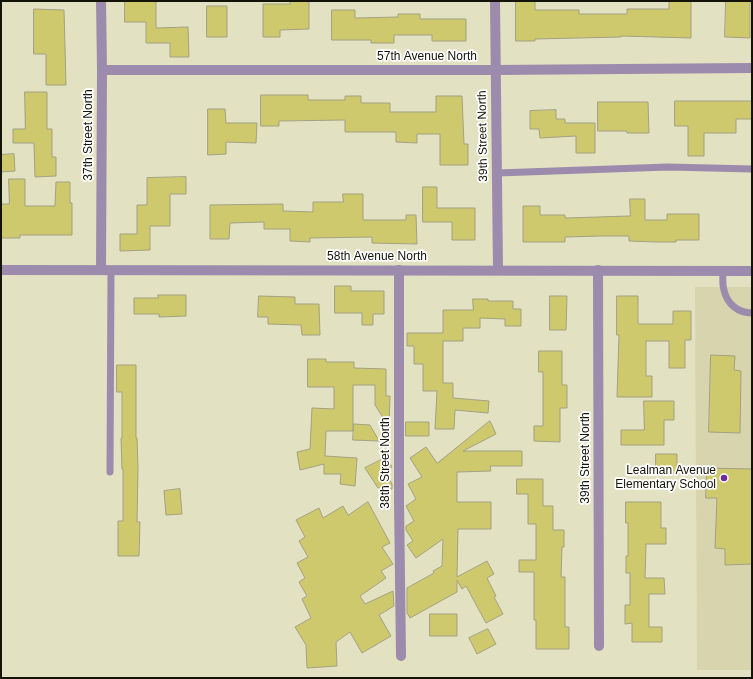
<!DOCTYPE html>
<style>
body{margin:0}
#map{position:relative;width:753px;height:679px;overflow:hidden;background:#e2e1c1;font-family:Helvetica,sans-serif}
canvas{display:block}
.frame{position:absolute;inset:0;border:2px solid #141308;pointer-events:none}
</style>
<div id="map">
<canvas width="753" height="679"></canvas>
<div class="frame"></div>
</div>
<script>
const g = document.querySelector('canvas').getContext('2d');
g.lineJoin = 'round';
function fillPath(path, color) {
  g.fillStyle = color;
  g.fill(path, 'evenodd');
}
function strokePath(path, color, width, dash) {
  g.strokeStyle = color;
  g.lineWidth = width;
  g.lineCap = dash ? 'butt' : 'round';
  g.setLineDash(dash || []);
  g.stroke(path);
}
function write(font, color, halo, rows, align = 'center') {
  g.font = font + ' Helvetica,sans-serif';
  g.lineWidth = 3.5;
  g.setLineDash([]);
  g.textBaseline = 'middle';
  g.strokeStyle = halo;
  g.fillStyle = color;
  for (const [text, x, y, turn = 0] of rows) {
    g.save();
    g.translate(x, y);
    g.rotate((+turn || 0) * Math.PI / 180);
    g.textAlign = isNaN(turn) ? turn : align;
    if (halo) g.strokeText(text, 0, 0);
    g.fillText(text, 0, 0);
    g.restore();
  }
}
const built = new Path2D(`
 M695 287H752V670H697Z`);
const building = new Path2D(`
 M125 1H156V28L188 27 189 57H170V43H146V22H125Z
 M290 1H309V29L280 30V37H263V4H290Z
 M516 1H535V10H579V14H627V9H669V1H691V38L621 36V37L535 39V41H516Z
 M726 1H750V38L725 37Z
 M207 6H227V37H207Z
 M34 9 64 10 66 85H46V54H34Z
 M332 10H355V18L398 17V14H420V19H466V41H432V35H394V43H371V40H332Z
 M25 92H47V129H52V157H56V176L35 177 34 143H13V129H25Z
 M261 95H308V100H345V96H361V103H390V112H436V96H462L464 144H468V165H440V134H417V143L396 142V132H345V120L279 121V126H261Z
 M675 101H752V119H736V133H704V156H688V126H675Z
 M598 102H648L649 133H627V131H598Z
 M208 109H225L226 123H257L256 143 226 142V154L208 155Z
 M556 110V119H565V123H595V153H576V136L540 138 539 129H530V111Z
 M14 154 15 171 1 172V155Z
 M186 177V194H170V226H150V250L120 251V234H137V205H147V178Z
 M9 179H25V206H55L56 182H70V203H72V235H20V238H1V204H9Z
 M423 187H437V208H475V240H452V222H423Z
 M343 194H363V220H406V215H416L417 244 372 243V237L310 238V242L290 241V229H264V222L230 223 229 239H210V205L283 204V211L313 212V202H343Z
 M630 199H645V220H667V214H699V240H676V242H657L629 241V236H600L565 237V242H523V206H540V215H565V218L630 216Z
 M335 286H351V291H384V314H373V325H362V313H335Z
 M158 295H186V316L159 317V314H134V298H158Z
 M259 296 295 297V304H319L320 335H302L301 325 268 324V317H258Z
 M550 296H567L566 330H550Z
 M617 296H638V324H673V311H691V340H685V368H669V341H646V376H652V397H617L619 335H617Z
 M473 299H488V301H513V309H521V326H505V319L480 318V328H463V341H443V383H453V398L489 401 488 413 455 410 454 429H435L437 391H423V364H414V346H407V333H443V310H473Z
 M539 351H562V385H567V408H560V442L534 441V426H543V372H539Z
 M711 355 735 356 734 370 741 371 740 433 709 432Z
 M308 359H326V362H354V368L386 369V396H390L389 427 375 405V385H353V431H326L325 456 357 458 355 486 340 484 341 474H324V464L300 470 297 452 310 449 312 408 334 409V387H308Z
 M117 365H136V438H137L138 468 137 522H140L139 556H118V521H123V469H122L121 438H122V392H117Z
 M644 401H674V420H664V445H621V430H644Z
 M490 421 496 434 463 451H522V466H490L491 471 457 472V502H491V529H458L457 577 487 561 494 574 487 578 496 596 494 597 503 614 486 623 466 586 462 589 457 580V592L410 618 407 613V588L434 573 433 571 442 566 443 539 416 558 407 545 413 541 406 530V526L414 521 406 506 416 499 408 484 422 477 410 458 426 447 437 463Z
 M406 422H429V436H406Z
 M354 424 370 425 379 441 353 440Z
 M656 454H677V473H656Z
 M387 457 392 467 385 470 392 484V489L378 488 365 468Z
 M707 468 752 469V564L725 565V549L715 548 717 498H706Z
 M517 479H543V506H553V530H564V547H562L561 577H565V627H569V649H536V620H534V572H519V560H536V524H528V494H517Z
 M180 489 182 514 166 515 164 491Z
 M368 502 390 543 382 547 393 564 381 571 386 578 360 596 365 604 393 591 394 606 379 615 391 636 362 653 350 632 336 642 337 666 307 668 306 645 295 627 311 618 302 599 307 596 299 582 305 578 297 563 308 557 299 541 305 537 296 520 319 508 323 518 343 506 348 515Z
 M626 502H661V528H666V544H646L645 578H664L665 594H649V627H662V642H632V623L625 624V605H630V573H626V556H628V523H626Z
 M430 614H457V636H430Z
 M488 629 496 644 477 654 469 638Z`);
const service = new Path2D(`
 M497 173 668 167 752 169
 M723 270C723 277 722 284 724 290 727 304 738 313 752 313
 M110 472 111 270`);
const minor = new Path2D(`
 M495 1 498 270
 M102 70H495L752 68
 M101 270 102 70 101 1
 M399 270V500L401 656
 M598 270 599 646`);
const tertiary = new Path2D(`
 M1 270 752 271`);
const markers = [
 [724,478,4,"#722b9f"]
];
const streetNames = [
 ["57th Avenue North",427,57],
 ["37th Street North",89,135,-90],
 ["39th Street North",483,136,-91],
 ["58th Avenue North",377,257],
 ["39th Street North",586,458,-90],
 ["38th Street North",386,463,-90]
];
const poiNames = [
 ["Lealman Avenue",716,471],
 ["Elementary School",716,485]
];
fillPath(built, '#d7d4ae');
fillPath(building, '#cfc96e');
strokePath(building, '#a2a182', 1);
strokePath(service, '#9c8bac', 7);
strokePath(minor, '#9c8bac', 10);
strokePath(tertiary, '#9c8bac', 10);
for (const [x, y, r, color] of markers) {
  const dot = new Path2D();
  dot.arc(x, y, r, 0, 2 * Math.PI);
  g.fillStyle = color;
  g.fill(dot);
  strokePath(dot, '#fff', 1.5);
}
write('12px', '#141308', '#fff', streetNames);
write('12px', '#141308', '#fff', poiNames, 'right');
</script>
